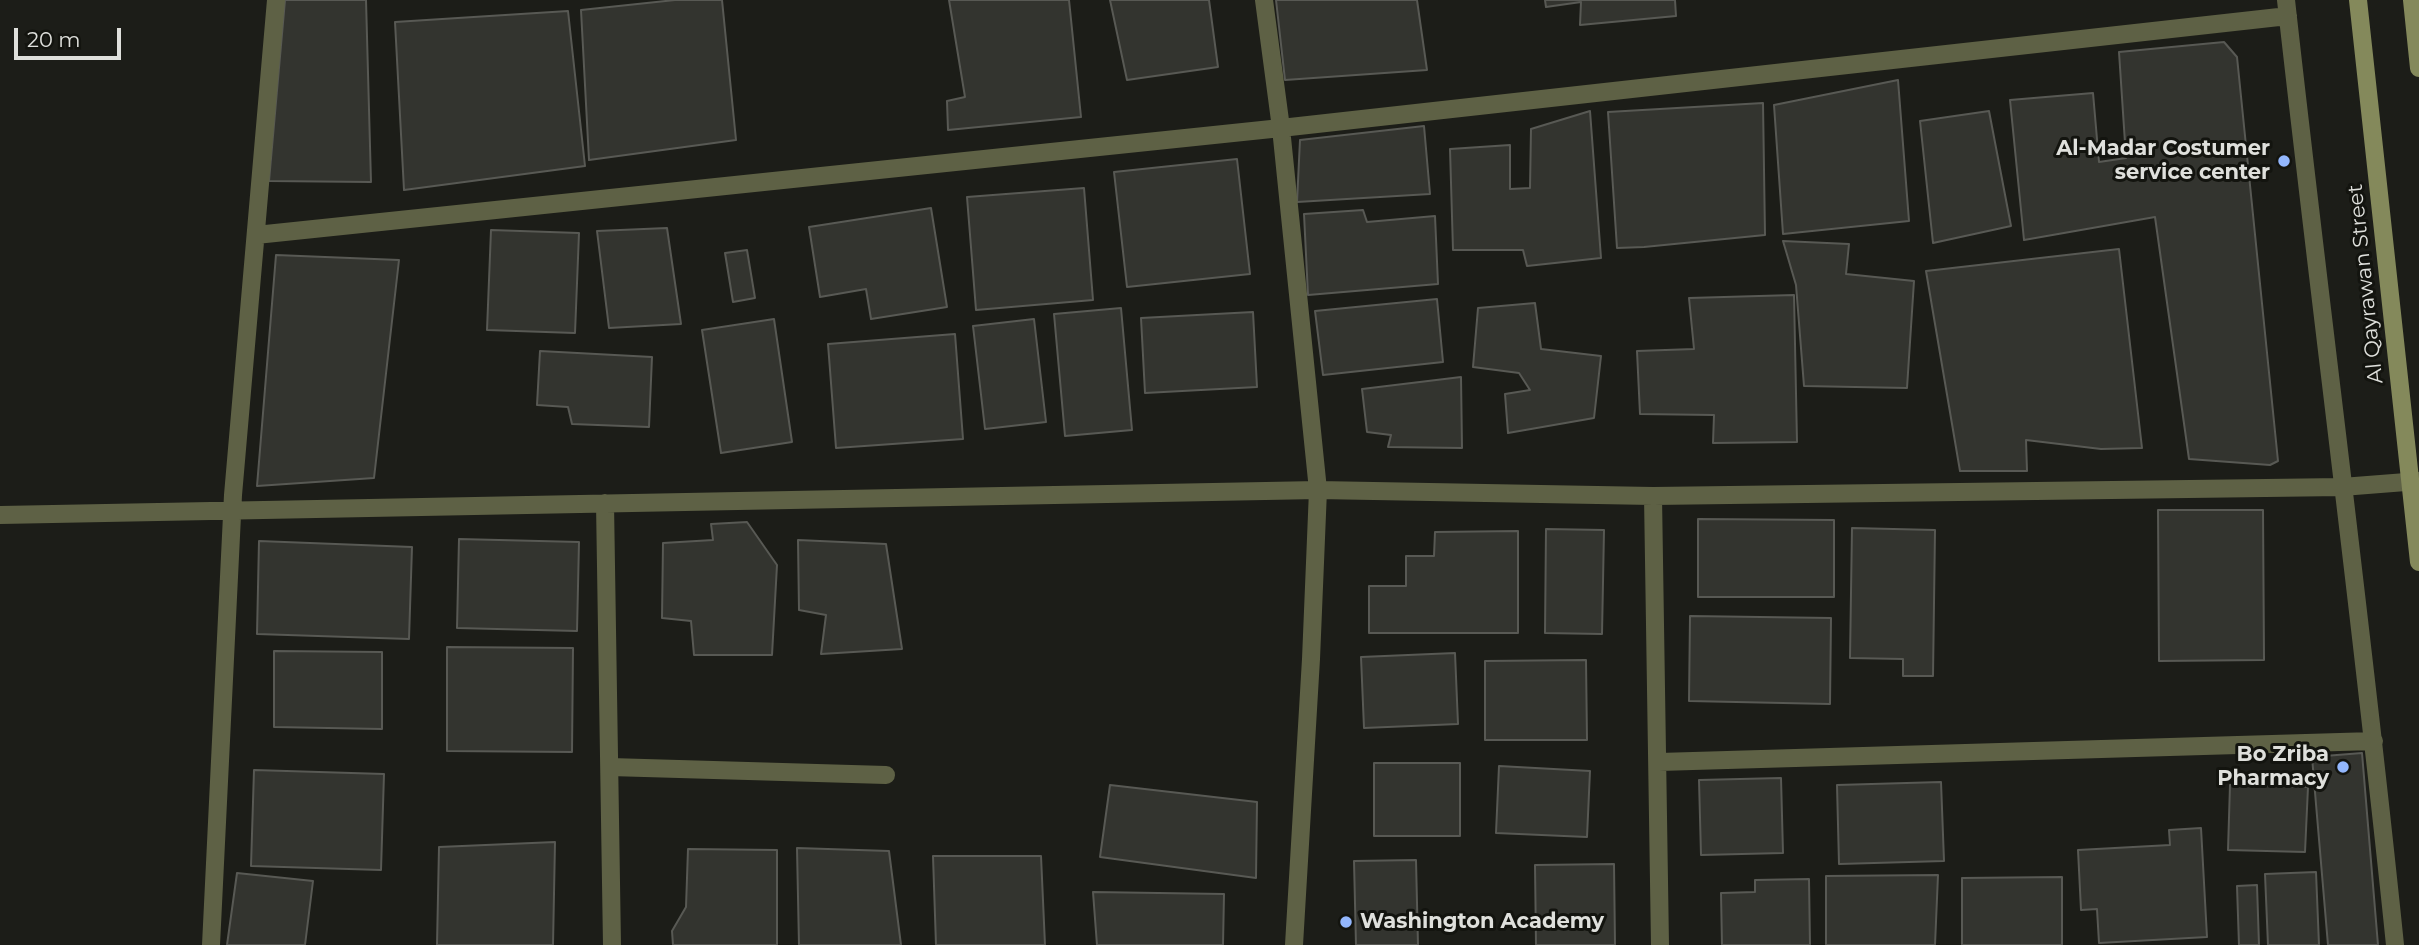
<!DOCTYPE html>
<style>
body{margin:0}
#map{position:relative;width:2419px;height:945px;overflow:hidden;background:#1c1d18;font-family:Montserrat,sans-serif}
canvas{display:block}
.scale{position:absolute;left:14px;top:28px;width:107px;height:32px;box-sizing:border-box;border:4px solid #dfe0dc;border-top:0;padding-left:9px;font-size:21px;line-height:24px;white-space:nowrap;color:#dfe0dc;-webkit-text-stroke:5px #13140f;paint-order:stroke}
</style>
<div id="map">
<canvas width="2419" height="945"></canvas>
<div class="scale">20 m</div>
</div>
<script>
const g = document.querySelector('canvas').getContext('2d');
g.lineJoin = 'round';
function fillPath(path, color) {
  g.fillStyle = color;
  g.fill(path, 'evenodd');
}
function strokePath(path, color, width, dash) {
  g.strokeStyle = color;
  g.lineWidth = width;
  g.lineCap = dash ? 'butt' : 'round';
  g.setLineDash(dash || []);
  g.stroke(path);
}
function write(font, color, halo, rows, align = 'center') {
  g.font = font + ' Montserrat,sans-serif';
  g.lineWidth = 6;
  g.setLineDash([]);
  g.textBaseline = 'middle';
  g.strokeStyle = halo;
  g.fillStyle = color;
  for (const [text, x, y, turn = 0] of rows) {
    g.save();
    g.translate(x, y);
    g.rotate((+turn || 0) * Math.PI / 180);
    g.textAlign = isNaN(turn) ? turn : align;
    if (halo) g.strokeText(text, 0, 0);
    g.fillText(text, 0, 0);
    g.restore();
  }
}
const building = new Path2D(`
 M285 0H366L371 182 269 181Z
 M675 0H722L736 140 589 160 581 10Z
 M949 0H1069L1081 117 948 130 947 101 965 97Z
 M1110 0H1209L1218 67 1127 80Z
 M1276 0H1417L1427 70 1285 80Z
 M1545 0H1675L1676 16 1580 25 1581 2 1546 7Z
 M568 11 585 166 404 190 395 22Z
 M2224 42 2237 57 2278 461 2270 465 2189 459 2155 217 2024 240 2010 100 2093 93 2099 162 2126 158 2119 52Z
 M1898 80 1909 221 1783 234 1774 105Z
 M1763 103 1765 235 1644 247 1617 248 1608 112Z
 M1590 111 1601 258 1527 266 1523 250H1453L1450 149 1510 145V189L1530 188 1531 129Z
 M1989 111 2011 226 1933 243 1920 121Z
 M1424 126 1430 194 1297 202 1300 140Z
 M1237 159 1250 274 1127 287 1114 172Z
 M1084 188 1093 300 976 310 967 197Z
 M931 208 947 307 871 319 866 289 820 297 809 227Z
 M1363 210 1367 222 1435 216 1438 284 1308 295 1304 214Z
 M667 228 681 324 609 328 597 231Z
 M491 230 579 233 575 333 487 330Z
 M1783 241 1849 244 1846 274 1914 281 1907 388 1804 386 1796 285Z
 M2119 249 2142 448 2101 449 2026 440 2027 471H1960L1926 271Z
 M747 250 755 298 733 302 725 253Z
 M276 255 399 260 374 478 257 486Z
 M1794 295 1797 442 1713 443 1714 415 1640 414 1637 351 1694 349 1689 298Z
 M1437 299 1443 362 1323 375 1315 311Z
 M1535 303 1541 349 1601 356 1594 418 1508 433 1505 394 1530 390 1519 373 1473 367 1478 308Z
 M1121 308 1132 430 1065 436 1054 314Z
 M1253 312 1257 387 1145 393 1141 318Z
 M774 319 792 442 721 453 702 330Z
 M1034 319 1046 422 985 429 973 326Z
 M955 334 963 439 836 448 828 344Z
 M540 351 652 357 649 427 572 424 568 407 537 405Z
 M1461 377 1462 448 1388 447 1391 435 1367 432 1362 389Z
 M2158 510H2263L2264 660 2159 661Z
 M1698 519 1834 520V597H1698Z
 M747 522 777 565 772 655H694L691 621 662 618 663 543 713 540 711 524Z
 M1852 528 1935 530 1933 676H1903V659L1850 658Z
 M1546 529 1604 530 1602 634 1545 633Z
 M1518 531V633H1369V586H1406V556H1434L1435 532Z
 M459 539 579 542 577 631 457 628Z
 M798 540 886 544 902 649 821 654 826 615 799 610Z
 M259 541 412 547 409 639 257 634Z
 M1690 616 1831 618 1830 704 1689 701Z
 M447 647 573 648 572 752 447 751Z
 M274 651 382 652V729L274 727Z
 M1455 653 1458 724 1364 728 1361 657Z
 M1586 660 1587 740H1485V661Z
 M2362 753 2378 945H2328L2312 757Z
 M1374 763H1460V836H1374Z
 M1499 766 1590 771 1587 837 1496 833Z
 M254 770 384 774 381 870 251 866Z
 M1781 778 1783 853 1701 855 1699 780Z
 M1941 782 1944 861 1839 864 1837 785Z
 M1110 785 1257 802 1256 878 1100 857Z
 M2230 785 2308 787 2305 852 2228 850Z
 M2201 828 2207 937 2099 943 2097 909 2081 910 2078 850 2170 845 2169 830Z
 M555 842 553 945H437L439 847Z
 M797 848 889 851 901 945H799Z
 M688 849 777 850V945H673L672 931 686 907Z
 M933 856H1041L1045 945H936Z
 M1416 860 1418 945H1356L1354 861Z
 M1614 864 1615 945H1536L1535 865Z
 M2316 872 2319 945H2268L2265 874Z
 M237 873 313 881 305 945H227Z
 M1938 875 1935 945H1826V876Z
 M2062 877V945H1962V878Z
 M1809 879 1810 945H1722L1721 893 1755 892V880Z
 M2257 885 2259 945H2239L2237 886Z
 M1093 892 1224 894 1223 945H1097Z`);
const minor = new Path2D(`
 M1264 0 1281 128 1318 490 1311 659 1294 945
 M2286 0C2321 315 2363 630 2395 945
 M256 235 1281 128 2288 16
 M1653 496 1660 945
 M605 503 612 945
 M0 515 1318 490 1653 496 2342 487 2419 481
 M1659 762 2374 741
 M610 767 886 775
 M211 945 233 495 276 0`);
const secondary = new Path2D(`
 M2358 0 2419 562
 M2412 0 2419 68`);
const markers = [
 [2284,161,7,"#93b7fd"],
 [2343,767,7,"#93b7fd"],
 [1346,922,7,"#93b7fd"]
];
const poiNames = [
 ["Al-Madar Costumer",2270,149],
 ["service center",2270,173],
 ["Bo Zriba",2329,755],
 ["Pharmacy",2329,779],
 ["Washington Academy",1360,922,"left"]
];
const streetNames = [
 ["Al Qayrawan Street",2366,284,-96]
];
fillPath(building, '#33342f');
strokePath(building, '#585954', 2);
strokePath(minor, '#5e6145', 18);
strokePath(secondary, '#84895b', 18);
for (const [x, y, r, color] of markers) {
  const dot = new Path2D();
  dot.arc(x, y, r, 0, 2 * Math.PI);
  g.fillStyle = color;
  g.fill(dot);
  strokePath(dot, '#13140f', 2.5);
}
write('bold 21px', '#dfe0dc', '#13140f', poiNames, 'right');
write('21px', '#dfe0dc', '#13140f', streetNames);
</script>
